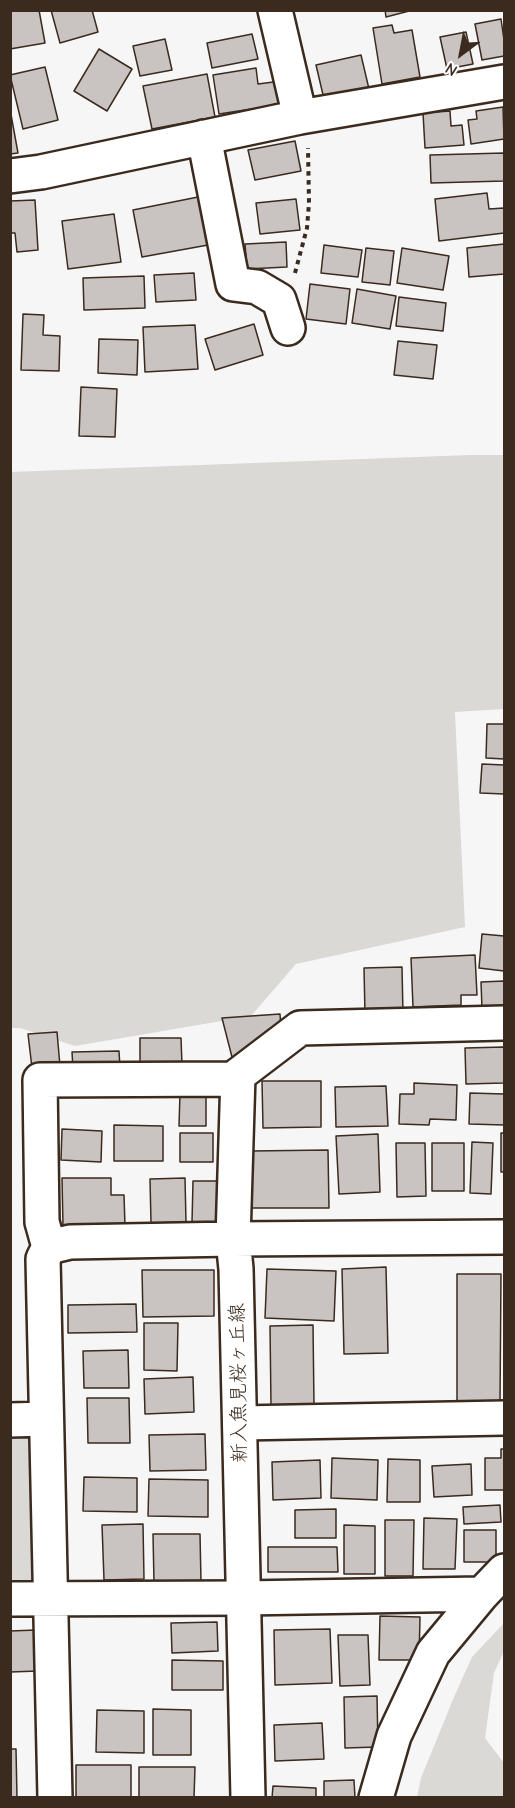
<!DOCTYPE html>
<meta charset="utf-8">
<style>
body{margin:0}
#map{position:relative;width:515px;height:1808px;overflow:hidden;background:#f7f6f6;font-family:"Comic Neue",sans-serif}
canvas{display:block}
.frame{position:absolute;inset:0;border:12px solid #3b2a1e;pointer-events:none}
.north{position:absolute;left:431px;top:24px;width:60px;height:60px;-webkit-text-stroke:4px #fff;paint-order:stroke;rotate:212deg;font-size:16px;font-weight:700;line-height:24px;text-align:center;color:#3b2a1e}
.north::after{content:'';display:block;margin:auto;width:21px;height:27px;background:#3b2a1e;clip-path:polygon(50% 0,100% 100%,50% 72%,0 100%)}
</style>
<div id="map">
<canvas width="515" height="1808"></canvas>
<div class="frame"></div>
<div class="north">N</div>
</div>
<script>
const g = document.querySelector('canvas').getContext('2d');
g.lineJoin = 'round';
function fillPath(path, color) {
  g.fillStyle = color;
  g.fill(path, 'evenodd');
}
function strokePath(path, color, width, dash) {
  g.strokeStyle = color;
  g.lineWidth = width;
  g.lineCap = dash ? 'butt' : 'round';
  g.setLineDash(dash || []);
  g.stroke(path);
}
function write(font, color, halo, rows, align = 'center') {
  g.font = font + ' "Comic Neue","Klee One",sans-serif';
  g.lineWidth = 6;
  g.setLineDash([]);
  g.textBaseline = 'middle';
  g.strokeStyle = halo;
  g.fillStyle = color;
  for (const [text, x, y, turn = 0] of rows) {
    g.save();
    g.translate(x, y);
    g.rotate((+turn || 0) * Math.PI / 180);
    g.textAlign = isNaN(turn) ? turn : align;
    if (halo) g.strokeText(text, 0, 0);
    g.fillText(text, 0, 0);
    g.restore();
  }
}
const green = new Path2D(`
 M470 455H504V709L455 712 465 927 296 964 251 1016 75 1046 20 1028H11L10 472Z
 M10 1431H27L34 1445 39 1580 32 1587 11 1586Z
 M504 1623V1651L494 1673 485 1738 504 1763V1797H417L421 1778 454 1697 472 1657Z`);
const building = new Path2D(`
 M17 10H39L45 43 10 49V12Z
 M51 10H92L98 32 60 43Z
 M385 10H413L386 17Z
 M501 19 504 40V56L482 60 475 24Z
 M392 25 394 33 412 30 420 77 382 84 373 28Z
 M466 32 473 64 447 69 440 37Z
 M252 34 258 59 212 68 207 43Z
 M165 39 172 70 140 76 133 46Z
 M99 49 132 69 107 111 74 91Z
 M361 55 369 89 324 99 316 65Z
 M45 67 58 120 23 129 10 75Z
 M256 68 258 84 281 81 284 104 219 114 213 75Z
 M207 74 215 117 152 129 143 86Z
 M503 107 504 139 471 144 468 120 477 119 476 111Z
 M10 109 18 153 10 154Z
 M450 111 451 126 462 125 464 145 425 148 423 113Z
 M295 141 301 171 255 180 248 150Z
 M504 153V181L431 183 430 155Z
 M487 193 489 209 504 208V233L439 241 435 199Z
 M198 197 208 245 142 257 133 210Z
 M296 199 300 230 260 234 256 203Z
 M35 200 38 250 17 252 15 233H10V201Z
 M114 214 121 262 68 269 62 221Z
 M286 242 287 267 247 269 245 244Z
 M504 244V274L469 277 467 248Z
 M324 245 362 250 358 277 321 273Z
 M366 248 394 251 390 285 362 282Z
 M402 248 449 256 443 290 397 283Z
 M194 273 196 300 156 302 154 275Z
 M144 276 145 308 84 310 83 278Z
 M310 284 350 289 346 324 306 319Z
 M357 289 396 296 390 329 352 323Z
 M399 297 446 303 443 331 396 326Z
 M23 314 44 315 43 335 60 336 59 371 21 370Z
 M254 324 263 355 215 370 205 339Z
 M195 325 198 369 145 372 143 327Z
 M99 339 138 340 137 375 98 373Z
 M398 341 437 345 433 379 394 375Z
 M81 387 117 389 115 437 79 436Z
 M487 724H504V759L486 758Z
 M482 764 504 765V794L480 793Z
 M482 934 504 936V971L479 968Z
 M475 955 477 995H461V1005L413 1007 411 958Z
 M402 967 403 1014 365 1015 364 968Z
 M504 981V1008L482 1009 481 982Z
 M280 1014 281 1029 233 1061 222 1018Z
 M57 1032 60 1066 32 1068 28 1034Z
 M140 1038H181L182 1065H140Z
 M504 1047V1083L466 1084 465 1048Z
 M119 1051 120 1068 73 1069 72 1052Z
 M262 1081H321V1127L263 1128Z
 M414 1083 457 1085 456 1120 430 1119 429 1125 399 1124 400 1094H414Z
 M386 1086 388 1126 336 1127 335 1087Z
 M180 1093H206V1126H179Z
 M470 1093 504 1094V1125L469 1124Z
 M114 1125 163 1126V1161H114Z
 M62 1129 102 1131 101 1162 61 1160Z
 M180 1133H213V1162H180Z
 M501 1133H504V1172H501Z
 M378 1134 380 1192 339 1194 336 1136Z
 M472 1142 493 1143 491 1194 470 1193Z
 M396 1143H425L426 1196 397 1197Z
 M432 1143H464V1191H432Z
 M328 1150 329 1208H252L251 1151Z
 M62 1178H111V1195H124L125 1226 63 1227Z
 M185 1178 186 1222 151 1223 150 1179Z
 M193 1181H221V1223L192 1222Z
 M386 1267 388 1353 344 1354 342 1269Z
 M267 1269 336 1271 334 1321 265 1318Z
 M142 1270H214V1316L143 1317Z
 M457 1274H501L500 1403 457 1402Z
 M136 1304 137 1332 68 1333V1305Z
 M144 1323H178L177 1371 144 1370Z
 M313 1325 314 1405 271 1406 270 1326Z
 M128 1350 129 1388H84L83 1351Z
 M193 1377 194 1412 145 1414 144 1379Z
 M87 1398H129L130 1443H88Z
 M205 1434 206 1470 150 1471 149 1435Z
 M501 1449H504V1490H485V1458H501Z
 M332 1458 378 1460 377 1500 331 1498Z
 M388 1459 420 1460V1502H387Z
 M320 1460 321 1498 273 1500 272 1462Z
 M471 1464 472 1495 434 1497 432 1466Z
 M84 1477 137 1478V1512L83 1511Z
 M149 1479 208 1480V1517L148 1516Z
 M500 1505 501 1522 464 1524 463 1507Z
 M336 1509V1538H295V1510Z
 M424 1518 457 1519 455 1569H423Z
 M385 1520H414L413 1576H385Z
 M143 1524 144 1579 104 1580 102 1525Z
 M344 1525 375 1526V1574H344Z
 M464 1530H496V1562H464Z
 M153 1534H200L201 1582 154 1583Z
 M268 1547H337L338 1572H268Z
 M380 1616 420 1617 419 1660H379Z
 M217 1622 218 1651 172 1653 171 1623Z
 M330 1629 332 1683 275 1685 274 1630Z
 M36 1630 38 1671 10 1672V1631Z
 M338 1635H368L370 1685 340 1686Z
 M172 1660 223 1661V1690H172Z
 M377 1696 378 1747 345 1748 344 1697Z
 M153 1709 191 1710V1755H153Z
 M97 1710 144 1711V1753L96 1752Z
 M322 1723 324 1759 275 1761 274 1725Z
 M10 1749H16L17 1798H10Z
 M76 1765H131V1798H76Z
 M139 1767H195L194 1798H139Z
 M354 1780 355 1798H324V1781Z
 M273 1786 316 1788V1798H272Z`);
const path = new Path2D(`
 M295 273 307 228 309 203 308 148`);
const minor = new Path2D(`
 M275 10 300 117
 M204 137 233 284 257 287 279 300 288 328
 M10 176 41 172 300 117 504 82
 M49 1247 42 1222 40 1080 233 1079 300 1028 504 1023
 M10 1420 46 1419
 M240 1423 504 1418
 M10 1599 244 1598 482 1594
 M55 1798 43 1259 49 1247 70 1242 233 1239 238 1075
 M376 1798 394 1736 433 1653 482 1594 504 1571`);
const tertiary = new Path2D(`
 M248 1798 236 1269 233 1239 504 1237`);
const streetNames = [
 ["新入魚見桜ヶ丘線",239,1383,-91]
];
fillPath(green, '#dbd9d6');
fillPath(building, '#c9c3c1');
strokePath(building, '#3b2a1e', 1.5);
strokePath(minor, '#3b2a1e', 38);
strokePath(tertiary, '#3b2a1e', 38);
strokePath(path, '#3b2a1e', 4, [4.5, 4.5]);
strokePath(minor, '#fff', 33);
strokePath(tertiary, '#fff', 33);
write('20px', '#3b2a1e', '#fff', streetNames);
</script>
